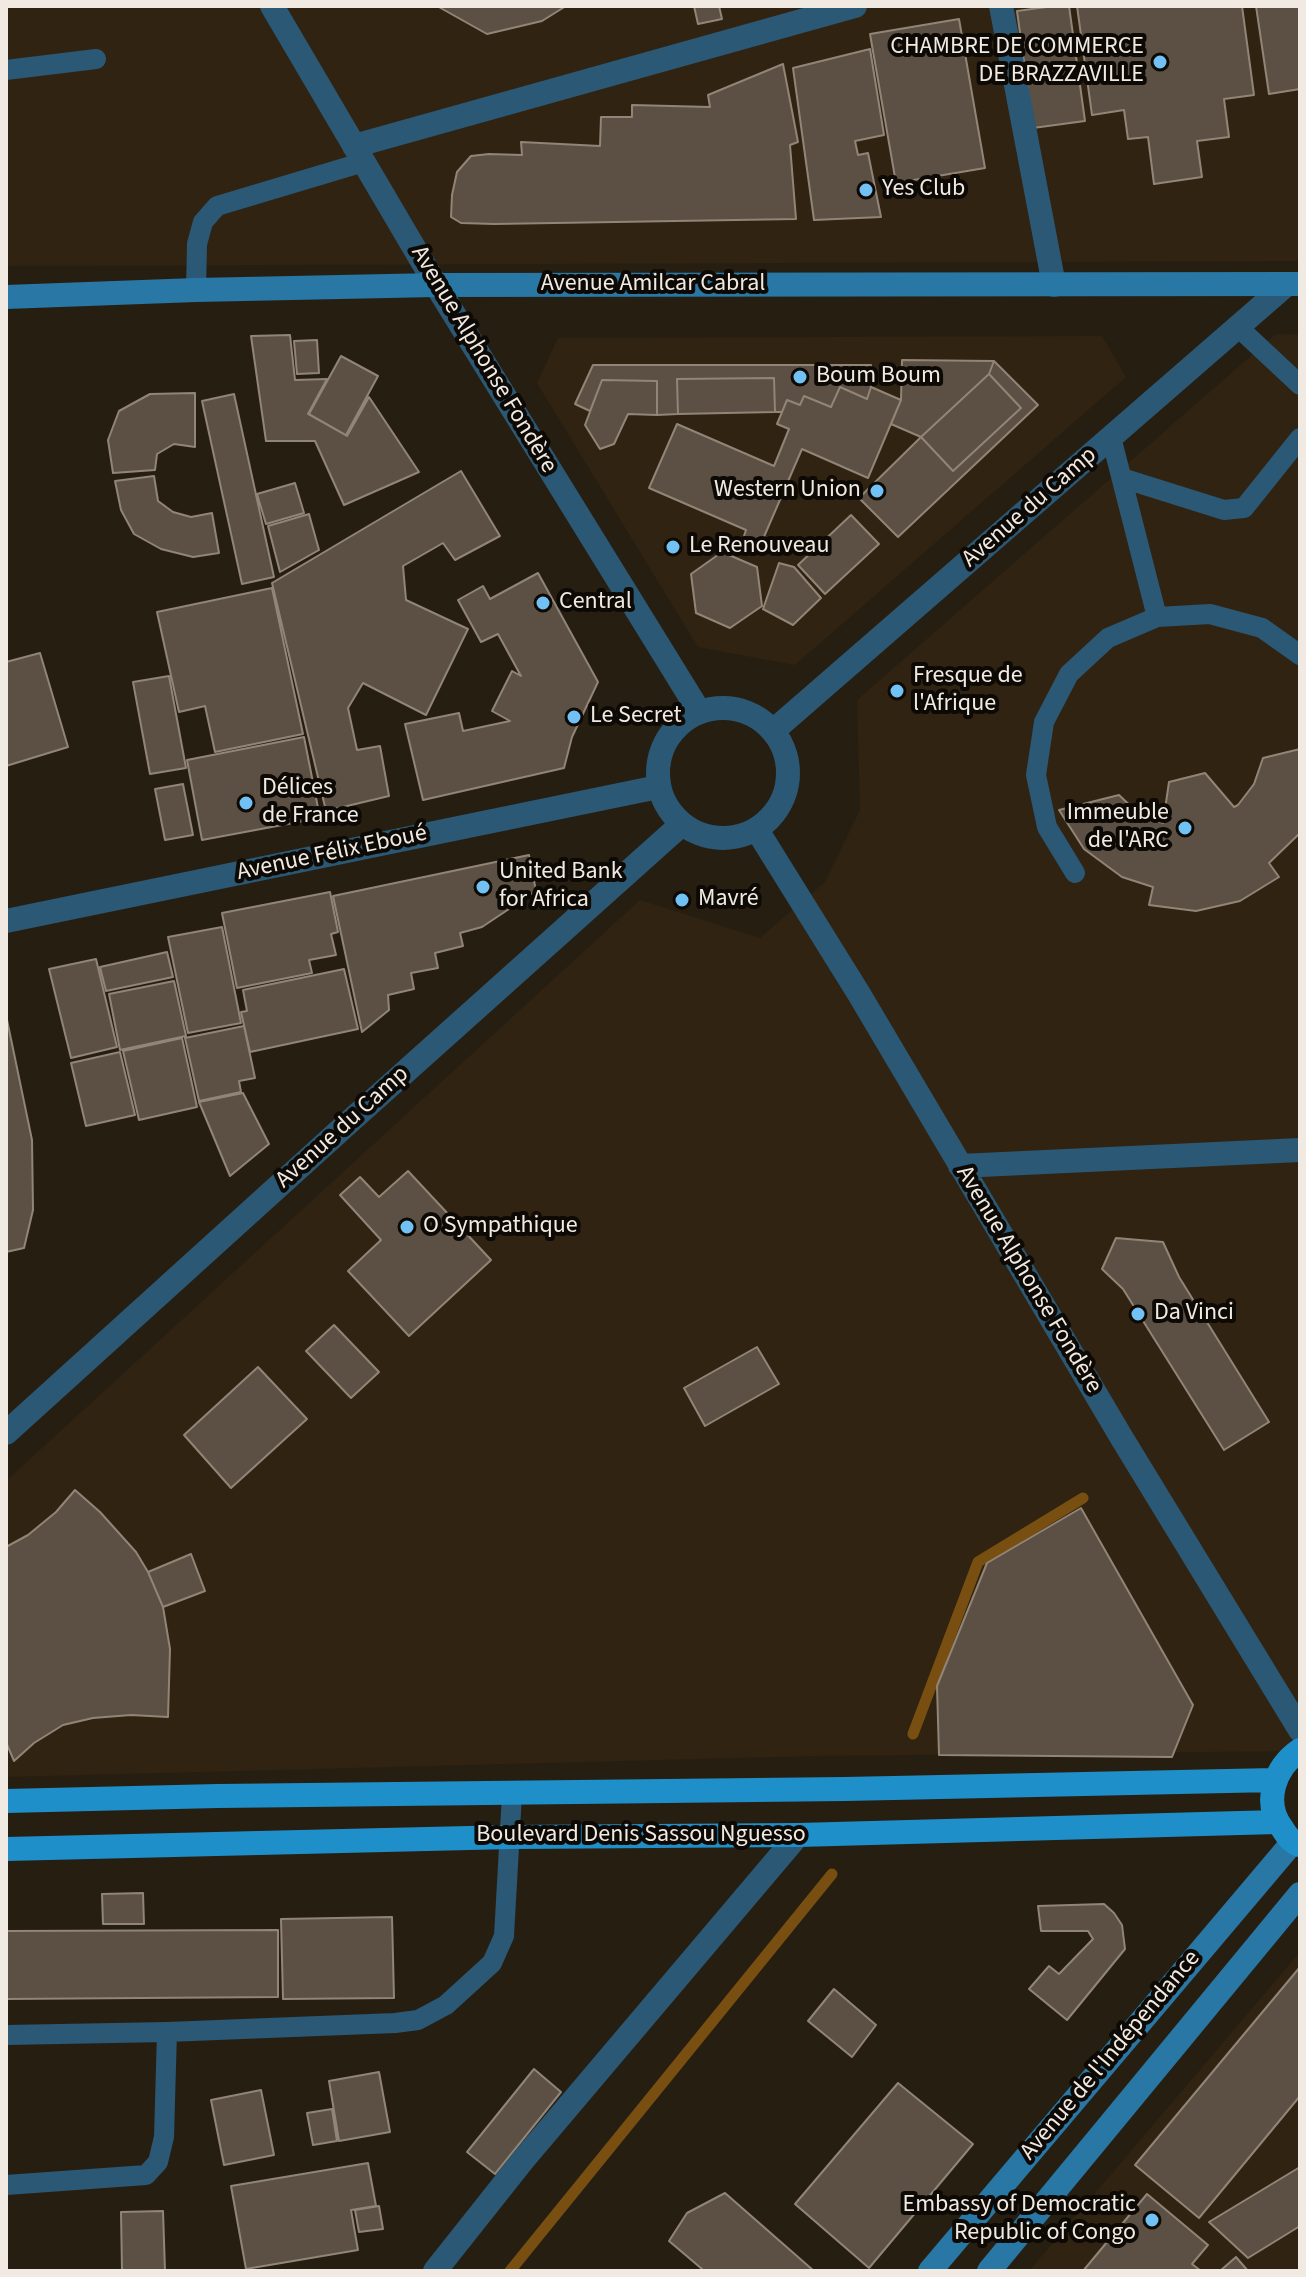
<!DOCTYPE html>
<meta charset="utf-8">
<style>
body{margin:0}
#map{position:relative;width:1306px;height:2277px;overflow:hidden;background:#271e12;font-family:"Source Sans 3",sans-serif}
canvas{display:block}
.frame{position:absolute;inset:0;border:8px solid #f1eae3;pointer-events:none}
</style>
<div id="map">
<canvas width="1306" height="2277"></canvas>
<div class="frame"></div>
</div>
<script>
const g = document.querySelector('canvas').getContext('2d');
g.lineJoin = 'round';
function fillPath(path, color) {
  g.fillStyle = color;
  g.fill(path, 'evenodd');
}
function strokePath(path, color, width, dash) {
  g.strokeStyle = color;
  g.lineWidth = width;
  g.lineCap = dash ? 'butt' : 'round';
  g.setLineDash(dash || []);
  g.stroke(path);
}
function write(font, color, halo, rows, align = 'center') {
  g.font = font + ' "Source Sans 3",sans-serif';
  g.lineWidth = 8;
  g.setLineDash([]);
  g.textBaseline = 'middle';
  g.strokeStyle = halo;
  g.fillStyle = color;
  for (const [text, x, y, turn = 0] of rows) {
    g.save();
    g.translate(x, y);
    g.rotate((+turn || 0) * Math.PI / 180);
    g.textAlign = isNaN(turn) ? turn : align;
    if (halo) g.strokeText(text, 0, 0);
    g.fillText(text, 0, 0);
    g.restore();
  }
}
const built = new Path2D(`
 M6 6H1300V261L6 266Z
 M1276 334 1300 335V1751L813 1756 6 1777V1481L640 900 760 938 825 882 860 810 857 700Z
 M1102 336 1126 377 795 665 698 647 537 383 558 338Z
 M1300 1952V2271H1029Z`);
const stream = new Path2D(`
 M913 1734 978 1562 1083 1498
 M510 2271 832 1874`);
const building = new Path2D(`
 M437 6H566L542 21 487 34Z
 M694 6H719L722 19 698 24Z
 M1054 6H1069L1085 121 1033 128 1017 11Z
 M1077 6H1242L1254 95 1224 99 1229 137 1197 141 1202 177 1154 184 1148 137 1128 139 1124 110 1092 115Z
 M1256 6H1300V89L1269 94Z
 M959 19 985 168 896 183 870 34Z
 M870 49 884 135 855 141 858 155 868 153 881 217 814 220 793 68Z
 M783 64 798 142 790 145 796 219 494 224 461 223 451 217 452 195 457 172 471 156 489 154 522 155 521 142 600 146 601 117H632V105L710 107 708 95Z
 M290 335 295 380 327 379 308 414 347 436 369 397 419 472 344 505 315 441H266L251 336Z
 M317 340 319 373 297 374 294 341Z
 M341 356 378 376 346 435 309 414Z
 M902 360 994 361 989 374 921 437 891 424 901 400Z
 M994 361 1038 405 898 537 859 498 921 437 953 471 1021 408 989 374Z
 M593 365H871V387L867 399 840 387 831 407 804 396 800 405 787 400 782 412H775L774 378 677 379 678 414 657 415V381L602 380 590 411 575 404Z
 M989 374 1021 408 953 471 921 437Z
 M774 378 775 412 678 414 677 379Z
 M602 380 657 381V415L628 414 614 444 600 449 585 425Z
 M840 387 867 399 871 387 901 400 868 478 802 449 760 546 743 539 746 530 649 488 677 424 774 466 789 429 777 424 787 400 800 405 804 396 831 407Z
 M195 393V447L174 444 157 454 155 470 113 473 108 440 119 411 150 394Z
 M234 394 274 577 242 584 202 401Z
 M461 471 500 536 455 560 443 543 403 566 406 600 468 629 426 715 363 683 348 708 357 750 380 746 389 796 326 811 272 583Z
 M154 476 158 501 173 512 191 517 212 513 219 553 193 557 161 549 134 534 121 510 115 481Z
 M295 483 304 513 266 524 257 494Z
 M309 514 319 550 280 572 268 526Z
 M851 515 879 544 825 594 798 565Z
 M722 552 757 567 762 606 730 628 696 613 691 574Z
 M779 563 794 567 821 598 793 625 763 609Z
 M538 573 598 682 572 737 564 768 423 800 405 724 459 713 463 731 510 721 492 711 512 671 521 676 498 634 481 642 458 600 483 586 490 599Z
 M272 588 303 734 215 752 205 706 179 712 157 612Z
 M40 653 68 747 6 766V662Z
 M169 676 186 768 150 774 133 682Z
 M304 737 320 818 202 840 187 760Z
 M1300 749V833L1269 863 1279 877 1240 901 1196 911 1149 905 1153 887 1122 877 1084 849 1059 810 1119 795 1138 813 1163 823 1169 782 1205 773 1234 807 1238 805 1254 784 1263 758Z
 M183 784 193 835 165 840 155 789Z
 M529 855 536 891 482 927 460 933 463 946 435 953 438 968 411 973 414 989 388 995 389 1010 362 1032 333 896Z
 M330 892 338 932 331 934 336 955 309 960 312 973 237 988 222 913Z
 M222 927 241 1023 188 1033 168 937Z
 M167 952 173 977 106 991 100 967Z
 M96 959 117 1047 71 1058 49 969Z
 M344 969 358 1029 250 1052 241 1012 247 1011 243 990Z
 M174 981 186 1036 120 1050 109 994Z
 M6 1015 32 1140 33 1210 24 1248 6 1252Z
 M244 1026 255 1078 239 1081 241 1092 199 1101 185 1038Z
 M182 1038 197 1107 139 1120 123 1051Z
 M120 1052 135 1115 86 1126 71 1063Z
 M243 1093 269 1144 230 1176 199 1102Z
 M408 1171 491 1260 409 1336 348 1271 381 1240 340 1195 360 1177 379 1197Z
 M1116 1238 1163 1242 1179 1277 1269 1422 1224 1450 1123 1289 1102 1269Z
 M334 1325 379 1372 351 1398 306 1351Z
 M757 1347 779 1384 705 1426 684 1388Z
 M258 1367 307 1419 231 1488 184 1435Z
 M75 1490 100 1512 136 1552 148 1572 163 1607 170 1649 168 1717 131 1715 93 1718 63 1725 34 1743 14 1761 6 1742V1547L28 1535 56 1512Z
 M1081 1508 1193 1705 1172 1757 939 1755 937 1686 987 1563Z
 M191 1554 205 1591 163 1607 148 1572Z
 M143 1893 144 1924H103L102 1894Z
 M1104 1904 1114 1913 1122 1925 1125 1949 1067 2020 1029 1989 1049 1966 1059 1974 1093 1939 1088 1931H1041L1038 1906Z
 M392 1917 394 1998 283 1999 281 1919Z
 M278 1930V1997L6 1999V1931Z
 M1300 1967V2096L1199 2218 1135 2165Z
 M834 1989 876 2025 852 2057 808 2021Z
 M534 2069 561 2092 495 2174 467 2152Z
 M379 2072 390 2132 339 2141 329 2081Z
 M898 2083 973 2144 869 2268 795 2204Z
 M261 2090 274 2155 224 2165 211 2100Z
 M332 2109 337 2141 313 2145 307 2113Z
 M368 2163 376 2206 351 2210 358 2250 246 2269 231 2186Z
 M1300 2167V2226L1248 2258 1209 2222Z
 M725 2193 814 2271H701L702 2269 669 2241 687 2213Z
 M1147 2194 1208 2245 1192 2264 1201 2271H1083Z
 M379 2206 383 2229 359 2232 355 2210Z
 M163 2211 165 2271H122L121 2212Z
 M1236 2257 1248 2271H1220Z`);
const lane = new Path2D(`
 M6 70 96 59
 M196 290 197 244 203 222 217 206 364 162
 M1238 327 1300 385
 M1111 437 1157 617
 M1122 478 1224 510 1244 508 1300 438
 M1075 873 1047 827 1036 775 1044 722 1069 674 1108 638 1157 617 1210 614 1262 628 1300 655
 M6 2035 167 2032 395 2023 418 2020 446 2005 492 1963 504 1936 512 1794
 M6 2185 146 2175 158 2162 164 2137 167 2032`);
const street = new Path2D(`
 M272 6 436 285 699 711
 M1001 6 1054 285
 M354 146 855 6
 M658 773a65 65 0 1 1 130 0a65 65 0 1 1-130 0Z
 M773 731 1286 285
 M757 830 859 994 1123 1440 1300 1730
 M6 921 658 787
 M960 1166 1300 1150
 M6 1433 347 1124 682 824
 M435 2271 523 2160 798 1835`);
const secondary = new Path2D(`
 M6 297 196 290 436 285 1300 284
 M930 2271 1292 1843
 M989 2271 1300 1894`);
const primary = new Path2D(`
 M1300 1750C1275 1767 1262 1802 1282 1828 1287 1836 1291 1842 1300 1845
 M6 1801 218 1796 845 1789 1275 1780
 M6 1849 511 1837 798 1835 1277 1822`);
const markers = [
 [1160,62,8,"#71c1f5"],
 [866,190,8,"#71c1f5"],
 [800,377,8,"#71c1f5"],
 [877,491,8,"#71c1f5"],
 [673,547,8,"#71c1f5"],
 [543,603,8,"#71c1f5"],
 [897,691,8,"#71c1f5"],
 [574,717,8,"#71c1f5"],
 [246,803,8,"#71c1f5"],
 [1185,828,8,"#71c1f5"],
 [483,887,8,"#71c1f5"],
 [682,900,8,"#71c1f5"],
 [407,1227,8,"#71c1f5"],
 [1138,1314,8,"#71c1f5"],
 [1152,2220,8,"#71c1f5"]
];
const poiNames = [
 ["CHAMBRE DE COMMERCE",1144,48,"right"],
 ["DE BRAZZAVILLE",1144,76,"right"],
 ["Yes Club",882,190],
 ["Boum Boum",816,377],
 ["Western Union",861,491,"right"],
 ["Le Renouveau",689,547],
 ["Central",559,603],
 ["Fresque de",913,677],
 ["l'Afrique",913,705],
 ["Le Secret",590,717],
 ["Délices",262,789],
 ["de France",262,817],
 ["Immeuble",1169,814,"right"],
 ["de l'ARC",1169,842,"right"],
 ["United Bank",499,873],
 ["for Africa",499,901],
 ["Mavré",698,900],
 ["O Sympathique",423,1227],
 ["Da Vinci",1154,1314],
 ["Embassy of Democratic",1136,2206,"right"],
 ["Republic of Congo",1136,2234,"right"]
];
const streetNames = [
 ["Avenue Amilcar Cabral",653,285],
 ["Avenue Alphonse Fondère",483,360,59],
 ["Avenue du Camp",1030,508,-41],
 ["Avenue Félix Eboué",332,854,-12],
 ["Avenue du Camp",343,1128,-42],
 ["Avenue Alphonse Fondère",1028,1280,59],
 ["Boulevard Denis Sassou Nguesso",641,1836],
 ["Avenue de l'Indépendance",1111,2056,-50]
];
fillPath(built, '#302312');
strokePath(stream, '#784f10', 11);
fillPath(building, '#5b5043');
strokePath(building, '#918577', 2);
strokePath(lane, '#2b5874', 20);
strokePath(street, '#2b5874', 24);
strokePath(secondary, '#2877a5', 24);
strokePath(primary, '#1f8fca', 24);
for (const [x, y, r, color] of markers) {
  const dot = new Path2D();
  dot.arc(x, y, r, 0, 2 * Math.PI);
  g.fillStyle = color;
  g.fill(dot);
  strokePath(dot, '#0d0905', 3);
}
write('24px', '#f1eae3', '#0d0905', poiNames, 'left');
write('24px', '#f1eae3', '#0d0905', streetNames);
</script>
